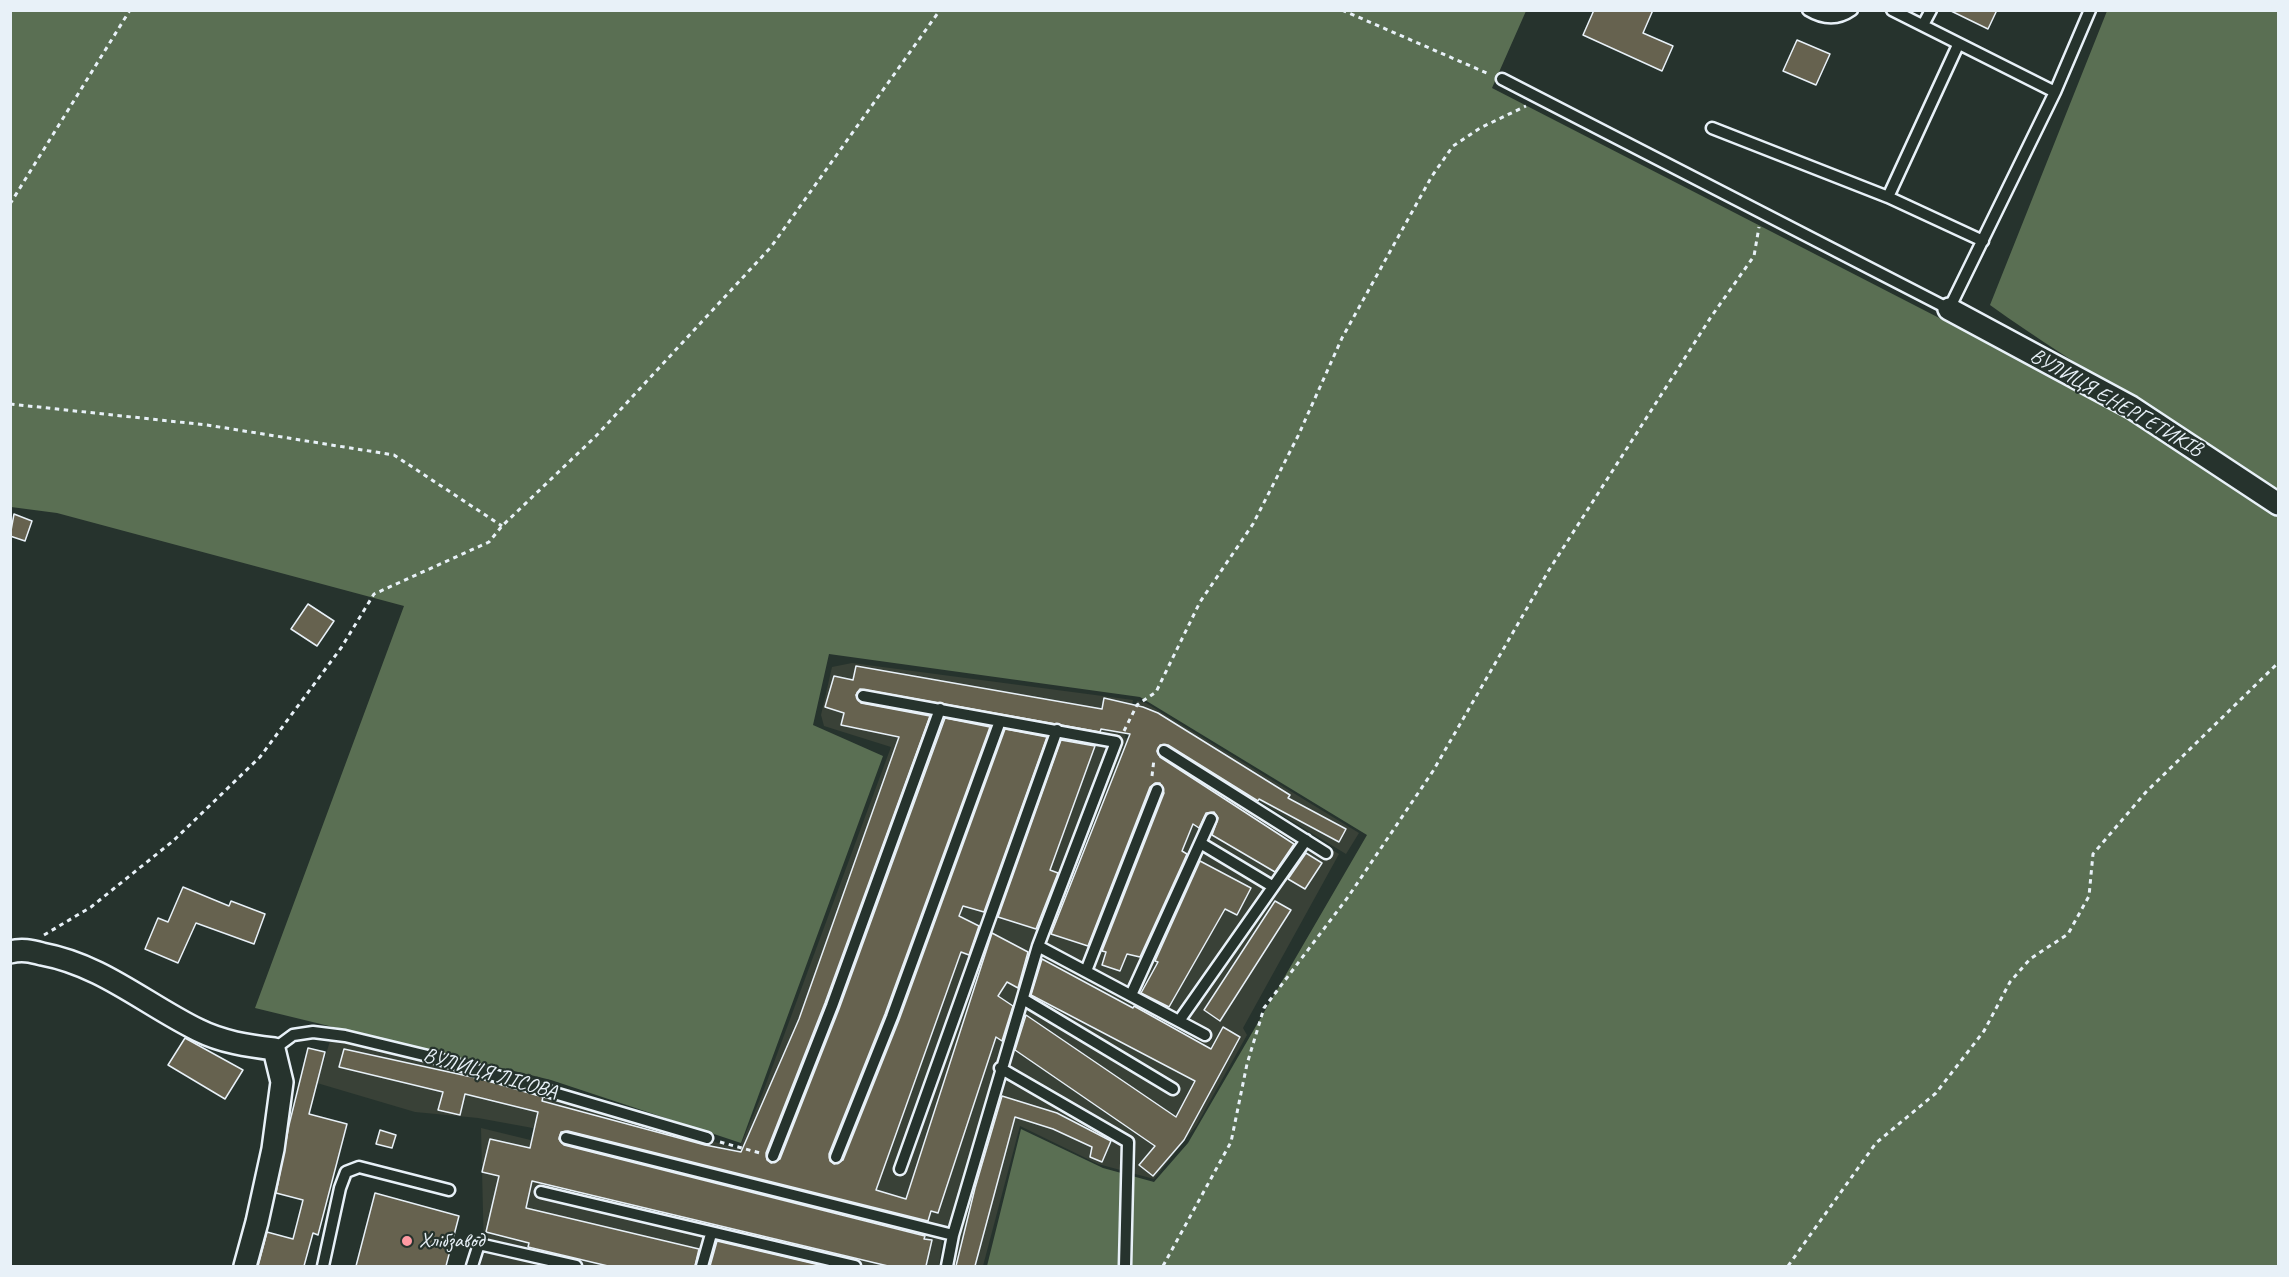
<!DOCTYPE html>
<meta charset="utf-8">
<style>
body{margin:0}
#map{position:relative;width:2289px;height:1277px;overflow:hidden;background:#26332d;font-family:Caveat,sans-serif}
canvas{display:block}
.frame{position:absolute;inset:0;border:12px solid #e8f1f8;pointer-events:none}
</style>
<div id="map">
<canvas width="2289" height="1277"></canvas>
<div class="frame"></div>
</div>
<script>
const g = document.querySelector('canvas').getContext('2d');
g.lineJoin = 'round';
function fillPath(path, color) {
  g.fillStyle = color;
  g.fill(path, 'evenodd');
}
function strokePath(path, color, width, dash) {
  g.strokeStyle = color;
  g.lineWidth = width;
  g.lineCap = dash ? 'butt' : 'round';
  g.setLineDash(dash || []);
  g.stroke(path);
}
function write(font, color, halo, rows, align = 'center') {
  g.font = font + ' Caveat,sans-serif';
  g.lineWidth = 4.5;
  g.setLineDash([]);
  g.textBaseline = 'middle';
  g.strokeStyle = halo;
  g.fillStyle = color;
  for (const [text, x, y, turn = 0] of rows) {
    g.save();
    g.translate(x, y);
    g.rotate((+turn || 0) * Math.PI / 180);
    g.textAlign = isNaN(turn) ? turn : align;
    if (halo) g.strokeText(text, 0, 0);
    g.fillText(text, 0, 0);
    g.restore();
  }
}
const built = new Path2D(`
 M852 663 1133 700 1125 738 1156 743 1339 854 1243 1028 1247 1035 1196 1126 1154 1179 1098 1164 1020 1126 983 1266H943L947 1230 560 1133 478 1118 415 1112 317 1083 331 1038 478 1074 739 1149 763 1092 891 747 824 726 821 715 832 667Z
 M1137 701 1146 703 1359 833 1346 854 1159 740 1127 735Z
 M481 1128 942 1240 939 1266H480L484 1254Z`);
const green = new Path2D(`
 M11 11H1526L1492 88 2126 414 2278 516V1266H987L1021 1129 1103 1168 1154 1182 1188 1143 1367 835 1140 697 829 654 813 725 883 756 741 1143 551 1080 255 1008 404 606 57 513 11 507Z
 M2107 11H2278V492C2184 427 2083 372 1990 305Z`);
const building = new Path2D(`
 M1594 10H1653L1643 33 1673 46 1662 71 1583 35Z
 M1949 10H1997L1988 29Z
 M1797 40 1830 54 1816 85 1783 71Z
 M14 514 32 521 25 541 10 536Z
 M308 604 334 621 317 646 291 629Z
 M856 666 1102 709 1104 698 1143 707 1158 713 1290 795 1288 798 1346 829 1339 842 1259 799 1258 801 1168 745H1160L1157 751 1160 757 1294 844 1275 872 1212 835 1218 818 1214 812 1206 813 1199 828 1193 824 1182 851 1187 854 1140 957 1127 954 1120 971 1102 965 1106 952 1102 951 1164 793 1160 783H1155L1150 787 1088 946 1051 934 1130 734 1101 729 1100 732 860 689 856 695 861 703 930 716 825 1003 766 1153 767 1160 771 1163 780 1159 839 1009 945 718 990 727 885 1014 829 1154 830 1161 834 1164 843 1160 899 1020 1005 729 1047 737 984 912 963 906 959 916 979 926 969 955 961 952 876 1190 906 1199 992 933 1028 952 1018 988 1007 982 998 996 1013 1006 1002 1041 996 1037 938 1213 931 1211 928 1221 568 1131 561 1132 559 1139 564 1145 925 1236 924 1239 932 1240 926 1266H888L532 1181 526 1208 699 1249 695 1266H608L528 1247 529 1243 486 1232 499 1176 482 1172 490 1139 530 1148 538 1112 465 1094 460 1115 438 1110 443 1092 339 1067 344 1049 481 1079 543 1097 542 1101 705 1145 741 1152 799 1019 899 737 841 725 844 713 825 707 834 676 853 680Z
 M1061 740 1095 746 1050 870 1058 873 1036 929 998 917Z
 M1306 853 1322 863 1305 889 1288 879Z
 M1200 861 1251 888 1237 915 1225 909 1169 1007 1141 993 1158 962 1155 961Z
 M183 887 229 906 231 901 265 914 254 944 196 923 178 963 145 949 158 918 168 922Z
 M1275 901 1291 910 1220 1021 1204 1010Z
 M1042 959 1133 1008 1134 1006 1211 1049 1223 1027 1240 1037 1184 1140 1153 1176 1139 1165 1155 1146 1015 1050 1026 1015 1176 1117 1195 1081 1031 995Z
 M185 1038 243 1070 225 1099 168 1065Z
 M308 1048 325 1052 309 1114 347 1124 318 1235 313 1233 304 1266H258L267 1232 293 1239 303 1200 276 1193 289 1125Z
 M1002 1096 1057 1113 1111 1141 1102 1162 1090 1157 1092 1147 1053 1129 1015 1117 975 1266H956L975 1188Z
 M380 1130 396 1135 392 1148 376 1144Z
 M375 1193 459 1216 446 1266H356Z
 M717 1241 824 1266H710Z`);
const path = new Path2D(`
 M1342 10 1489 74
 M10 204 130 10
 M10 404 207 425 394 455 502 526
 M1124 731 1137 705 1156 692 1200 602 1253 524 1298 436 1342 338 1432 176 1453 146 1480 128 1526 106
 M1152 776 1154 759
 M44 935 91 907 173 841 260 757 341 648 374 594 489 542 502 526 596 436 771 247 940 10
 M720 1142 760 1153
 M1163 1266 1231 1142 1247 1064 1264 1008 1348 897 1433 771 1549 570 1711 317 1754 256 1759 227
 M1788 1266 1876 1143 1936 1093 1984 1031 2010 982 2030 959 2068 934 2089 896 2093 854 2146 792 2278 663`);
const service = new Path2D(`
 M1808 10C1823 19 1838 20 1852 10
 M1892 10 2055 92
 M1923 25 1931 10
 M1502 79 1949 309 2055 92 2090 10
 M1712 128 1888 197 1983 241
 M1888 197 1958 45
 M863 696 1116 742 1038 946 953 1235 947 1266
 M1164 751 1326 853
 M1202 844 1272 886
 M1038 946 1205 1035
 M1086 971 1157 790
 M1131 995 1211 819
 M1023 999 1173 1089
 M1179 1021 1306 840
 M274 1049 293 1035 313 1032 345 1036 432 1057 707 1138
 M1000 1068 1128 1142 1125 1266
 M566 1138 953 1235
 M773 1156 832 1006 940 709
 M836 1157 892 1017 1000 721
 M900 1169 1057 730
 M541 1192 855 1266
 M323 1266 340 1188 346 1172 359 1167 449 1190
 M472 1266 479 1244 576 1266
 M702 1266 711 1234`);
const minor = new Path2D(`
 M1949 309 2131 407 2278 504
 M10 952C22 949 31 951 42 954 102 965 145 1004 198 1030 222 1042 248 1046 274 1049L282 1082 273 1149 257 1222 245 1266`);
const markers = [
 [407,1241,6,"#ff9aa2"]
];
const streetNames = [
 ["ВУЛИЦЯ ЕНЕРГЕТИКІВ",2116,403,30],
 ["ВУЛИЦЯ ЛІСОВА",490,1074,16]
];
const poiNames = [
 ["Хлібзавод",419,1241]
];
fillPath(built, '#394137');
fillPath(green, '#5a6f53');
fillPath(building, '#66624f');
strokePath(building, '#e8f1f8', 1.5);
strokePath(service, '#e8f1f8', 15);
strokePath(minor, '#e8f1f8', 26);
strokePath(path, '#e8f1f8', 3, [4.5, 4.5]);
strokePath(service, '#26332d', 10);
strokePath(minor, '#26332d', 21);
for (const [x, y, r, color] of markers) {
  const dot = new Path2D();
  dot.arc(x, y, r, 0, 2 * Math.PI);
  g.fillStyle = color;
  g.fill(dot);
  strokePath(dot, '#26332d', 2);
}
write('21px', '#e8f1f8', '#26332d', streetNames);
write('21px', '#e8f1f8', '#26332d', poiNames, 'left');
</script>
